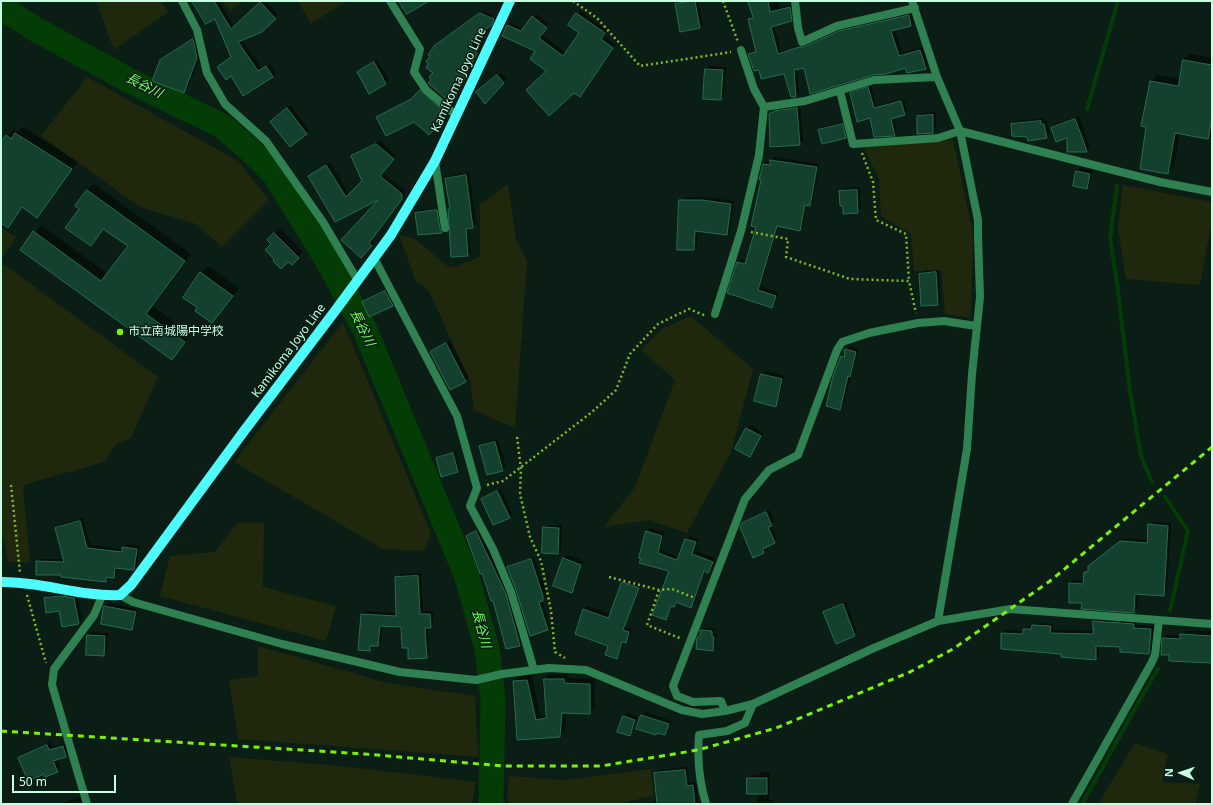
<!DOCTYPE html>
<meta charset="utf-8">
<style>
body{margin:0}
#map{position:relative;width:1213px;height:805px;overflow:hidden;background:#0a1e15;font-family:"Noto Sans",sans-serif}
canvas{display:block}
.frame{position:absolute;inset:0;border:2px solid #c7ffe3;pointer-events:none}
.north{position:absolute;left:1161px;top:753px;width:40px;height:40px;-webkit-text-stroke:3px #0a1e15;paint-order:stroke;rotate:272deg;font-size:11px;font-weight:700;line-height:16px;text-align:center;color:#c7ffe3}
.north::after{content:'';display:block;margin:auto;width:14px;height:18px;background:#c7ffe3;clip-path:polygon(50% 0,100% 100%,50% 72%,0 100%)}
.scale{position:absolute;left:12px;top:775px;width:104px;height:18px;box-sizing:border-box;border:2px solid #c7ffe3;border-top:0;padding-left:5px;font-size:12px;line-height:14px;white-space:nowrap;color:#c7ffe3;-webkit-text-stroke:3px #0a1e15;paint-order:stroke}
</style>
<div id="map">
<canvas width="1213" height="805"></canvas>
<div class="frame"></div>
<div class="north">N</div>
<div class="scale">50 m</div>
</div>
<script>
const g = document.querySelector('canvas').getContext('2d');
g.lineJoin = 'round';
function fillPath(path, color) {
  g.fillStyle = color;
  g.fill(path, 'evenodd');
}
function strokePath(path, color, width, dash) {
  g.strokeStyle = color;
  g.lineWidth = width;
  g.lineCap = dash ? 'butt' : 'round';
  g.setLineDash(dash || []);
  g.stroke(path);
}
function write(font, color, halo, rows, align = 'center') {
  g.font = font + ' "Noto Sans","Noto Sans JP",sans-serif';
  g.lineWidth = 3;
  g.setLineDash([]);
  g.textBaseline = 'middle';
  g.strokeStyle = halo;
  g.fillStyle = color;
  for (const [text, x, y, turn = 0] of rows) {
    g.save();
    g.translate(x, y);
    g.rotate((+turn || 0) * Math.PI / 180);
    g.textAlign = isNaN(turn) ? turn : align;
    if (halo) g.strokeText(text, 0, 0);
    g.fillText(text, 0, 0);
    g.restore();
  }
}
const green = new Path2D(`
 M96 1H161L168 12 114 50Z
 M220 1H243L231 11Z
 M298 1H347L311 24Z
 M87 77 238 161 269 200 222 247 196 224 140 207 41 136Z
 M953 139 973 234 971 318 945 314 941 270 914 271 911 234 881 216 879 180 864 147Z
 M508 184 516 239 527 261 515 428 474 410 470 382 429 291 416 282 399 235 415 239 450 268 480 257V204Z
 M1123 185 1212 202V221L1200 285 1126 279 1118 228Z
 M1 227 16 237 1 260Z
 M1 262 158 377 131 438 117 443 104 462 23 485 30 562H9L1 532Z
 M691 316 753 369 731 452 687 533 649 520 604 527 635 487 675 380 641 350 662 329Z
 M343 322 431 533 424 551 383 549 234 462Z
 M237 523H264L263 587 336 606 326 641 160 596 170 556 215 552Z
 M258 646 387 683 475 696 478 757 238 739 229 680 258 676Z
 M1135 743 1168 754 1162 782 1200 784 1195 804H1098Z
 M229 757 341 766 476 782 472 804H237Z
 M651 769 654 796 629 801 627 804H510L507 799 509 776 565 780Z`);
const shadow = new Path2D(`
 M195 1H219L234 27 261 1H265L278 15 261 31 242 40 262 69 270 64 276 73 273 76 231 75 218 67 232 56 215 17Z
 M679 1H698L703 24 700 27 676 4Z
 M749 1H778L780 8 793 4 794 17 791 20 774 25 781 52 803 44H808L843 28 912 13 914 22 911 25 895 29 902 53 923 47 928 65 925 68 906 67 797 68 799 93 792 96 785 72 760 68 749 55 757 50 749 19 753 16Z
 M483 11 496 17 491 24 472 37 479 49 452 103 432 80 438 44Z
 M580 11 607 30 603 36 616 44 583 93 548 71 537 51 508 26 511 23 524 29 536 14 549 24 541 34 566 53 580 33 577 14Z
 M198 35 202 53 188 87 183 92 161 60Z
 M1190 54 1212 58V133L1208 138 1180 132 1174 166 1168 173 1148 126 1151 82 1157 75 1180 79 1184 60Z
 M377 60 389 80 386 84 358 72Z
 M709 66 726 67 724 96 721 99 706 69Z
 M501 73 506 79 485 102 480 89Z
 M871 85 876 106 904 99 907 111 904 114 894 117 897 132 894 135 870 117 851 93 854 90Z
 M423 88 449 111 433 131 414 120 378 117 415 96Z
 M800 105 803 141 800 144 770 115 779 108Z
 M291 106 309 130 290 146 275 119Z
 M936 112V129L933 132 918 116 921 113Z
 M1079 116 1090 148 1087 151H1068V137L1052 128 1055 125Z
 M1044 118 1045 122 1047 121 1050 134 1046 137 1028 136 1012 124 1016 121Z
 M846 122 849 134 845 137 819 130 823 127Z
 M23 127 78 162 37 217 23 207 8 227 1 222V144L14 129 18 132Z
 M380 141 396 156 383 173 405 191V195L371 239 374 242 361 257 382 197 335 221 309 176 330 162 349 195 363 181 352 156Z
 M774 157 819 164 813 202 809 205H807L803 226 800 230 778 226 761 286 779 293 775 304 772 307 729 293 738 262 741 259 747 261 757 226 764 164 767 161 771 162Z
 M1081 168 1093 170 1090 185 1087 188 1074 185 1077 171Z
 M469 172 476 224 469 228 471 252 468 255 449 210 451 207 446 179 450 176Z
 M94 184 191 254 153 306 191 335 172 359 22 249 41 225 108 274 129 246 104 228 91 245 80 209 87 190Z
 M860 187 861 208 858 212 840 192 843 188Z
 M705 197 734 201 730 231 726 234 698 230 697 246 694 249 680 201 683 198Z
 M440 208 445 229 442 232 419 234 416 213 420 210Z
 M280 229 303 252 292 264 288 261 276 259 272 244 269 240Z
 M208 266 239 288 212 322 198 306 185 298 201 273Z
 M939 270 941 301 938 304 920 274 923 271Z
 M389 289 396 302 392 306 364 302Z
 M450 341 469 378 450 389 431 352Z
 M850 346 859 349 843 405 839 408 842 356Z
 M765 371 785 376 778 402 775 405 755 401 761 374Z
 M750 425 763 433 749 456 747 429Z
 M498 439 506 467 503 470 480 447 483 443Z
 M456 451 460 468 457 471 437 458 441 455Z
 M501 489 512 514 509 517 482 499Z
 M769 510 774 521 771 525 777 539 766 546 767 549 764 552 743 524 746 520Z
 M83 518 90 545 123 549 127 544 139 546 137 566 133 569 118 567 117 574 114 577H108L105 581 62 574 37 562 40 559H64L56 528 59 525Z
 M1153 522 1171 523 1167 592 1163 595 1138 594 1137 608 1134 612 1083 602 1070 583 1073 580 1084 581 1085 573 1089 570 1093 563 1124 538 1148 540 1149 525Z
 M547 525H562L561 550 557 553 544 528Z
 M650 528 665 532 660 550 679 557 685 539 689 536 699 539 695 551 715 558 711 568 708 572 705 571 694 604 691 607 678 602 673 606 666 619 670 571 641 563 647 532Z
 M479 530 508 591 522 642 520 645 494 599 467 536Z
 M567 555 584 561 575 588 571 591 563 559Z
 M534 557 546 592V597L542 600 550 626 547 629 517 590 508 568 511 564Z
 M421 573 423 611H433V624L428 627 429 654 426 657 409 647 402 626 382 625 381 642 378 645H373L370 650 359 649 362 614 365 611 397 613 396 577 400 574Z
 M626 579 641 585 625 627 632 629 629 639 624 641 620 655 617 658 584 610 587 606 611 614 623 582Z
 M66 593 77 595 82 620 78 623 45 599 48 595Z
 M846 602 857 632 854 635 825 612 828 609Z
 M108 603 138 609 135 625 132 629 105 607Z
 M1098 618 1136 621V625L1154 626 1152 650 1149 653 1121 646 1099 645V656L1095 659 1062 653 1002 633 1005 630 1024 631 1027 626H1033L1036 623 1053 624V630L1094 631V621Z
 M705 628 715 629V634H717L716 646 713 650 701 636V631Z
 M1185 631H1212V663L1170 654 1163 639 1167 635 1181 636Z
 M91 632 108 633 107 652 103 655 88 636Z
 M568 674V678L595 679 594 709 589 713H566L565 731 560 736 518 739 514 681 519 676 532 675 540 716 547 715 545 680 549 675Z
 M645 712 672 721 668 731 665 734 658 732 656 734 642 716Z
 M627 713 638 717 632 732 629 735 619 731 624 716Z
 M50 742 52 747 66 743 69 753 65 756 57 759 60 768 57 771 44 773 19 758Z
 M688 767 689 783 696 782 698 802 703 801 704 804H654L653 802 658 798 655 773 658 770Z
 M762 772H770L769 800H773V804H757L758 793 748 778 751 775H758Z
 M84 796 87 804H62L64 802Z`);
const stream = new Path2D(`
 M1087 109 1118 1
 M1117 186 1110 238 1117 283 1130 391 1141 456 1152 482
 M1165 497 1188 531 1170 611
 M1082 804C1108 759 1131 713 1158 669`);
const river = new Path2D(`
 M1 7 35 29 132 82 222 126 249 149 275 175 326 258 365 330 467 577 487 649 493 699 491 804`);
const building = new Path2D(`
 M192 1H214L231 29 260 2 276 19 262 32 238 42 258 71 266 66 273 77 243 96 231 76 226 80 217 67 231 57 215 19 206 24Z
 M399 1H429L407 14Z
 M690 1H695L700 28 680 32 675 4Z
 M748 1H768L770 12 790 7 792 21 771 27 778 54 799 47H804L839 31 909 15 911 26 891 31 899 56 920 50 926 69 907 73 905 68 886 74 873 75 810 94 804 68 794 70 796 97H791L784 74 761 79 759 70 754 71 748 54 756 52 748 19 753 18Z
 M480 13 494 19 492 25 469 40 477 53 452 104 428 83 431 80 429 77 433 73 426 68 428 64 426 62 430 56 428 55 434 46Z
 M576 13 605 33 601 39 613 48 580 97 574 93 549 116 526 90 546 71 530 59 535 51 502 36 507 25 521 31 532 16 547 28 539 38 563 56 579 33 568 25Z
 M193 39 197 58 184 93 152 81 160 60Z
 M1183 60 1212 65V118L1208 139 1175 133 1168 174 1140 169 1146 127 1141 126 1150 81 1178 86Z
 M374 62 386 84 369 94 357 72Z
 M705 69 723 70 721 100 703 99Z
 M497 75 504 83 485 104 476 92Z
 M868 87 874 108 901 101 905 115 891 119 895 136 874 137 870 118 857 122 850 93Z
 M420 90 447 114 445 118 429 135 414 122 386 136 376 117 411 99Z
 M287 108 307 134 290 147 270 122Z
 M797 108 800 145 770 147 769 114 775 111Z
 M933 115V133L917 134V116Z
 M1075 119 1082 137 1087 152H1067V138L1056 142 1051 128Z
 M1041 121V124H1044L1047 138 1028 141 1027 137 1012 136 1011 124Z
 M843 124 846 138 822 144 818 130Z
 M15 133 72 169 37 218 22 207 8 228 1 223V142L6 135 11 139Z
 M376 144 394 159 380 176 402 194V199L369 243 372 246 361 258 341 240 378 200 335 222 308 176 326 165 346 197 362 181 351 156Z
 M770 160 817 167 810 206 805 205 800 231 777 226 758 290 776 296 772 308 727 293 737 262 745 264 756 227 751 226 761 180H759L763 164 770 165Z
 M1076 171 1090 174 1087 189 1073 186Z
 M466 175 473 228 466 229 468 256 451 257 448 209H450L445 179Z
 M87 190 185 261 146 314 185 342 172 360 20 250 33 231 101 281 128 246 103 229 91 246 65 228 79 209 75 206Z
 M857 190 858 213 843 214V206H840L839 191Z
 M679 200H702L731 204 727 235 695 231 694 250H677Z
 M437 210 440 229 442 233 418 235 415 213Z
 M274 233 299 258 292 265 288 262 281 269 273 261 274 259 265 250 271 244 267 240Z
 M200 272 233 296 212 323 195 311 197 307 183 298Z
 M936 272 938 305 921 306 919 274Z
 M385 291 393 306 369 317 362 302Z
 M446 343 466 382 450 390 430 352Z
 M845 349 856 352 850 377 848 376 840 410 826 406 833 376 841 356 844 357Z
 M761 374 782 379 776 407 754 401Z
 M746 428 761 436 750 457 735 449Z
 M495 442 503 471 487 475 479 446Z
 M453 453 458 472 441 477 436 458Z
 M497 491 510 518 493 525 481 499Z
 M766 512 772 526 768 527 775 543 763 549 764 553 753 558 740 527 742 523Z
 M80 521 87 548 122 552V547L137 549 134 570 115 568 114 578 106 577V582L61 577V575H36V561L64 562 55 528Z
 M1148 524 1168 526 1164 596 1135 594 1134 613 1081 609 1082 603H1069V583L1083 584 1084 572H1088V566L1120 541 1147 543Z
 M543 527 559 528 558 554 542 553Z
 M476 531 506 594 520 646 506 649 493 601H491L482 573 480 574 466 536Z
 M646 531 662 536 658 553 677 560 685 539 696 542 692 554 713 562 708 573 704 571 691 608 676 602 674 607 671 606 666 620 652 615 669 571 639 563 641 559 639 558Z
 M563 558 581 565 572 593 553 586Z
 M531 559 543 596V601L539 602 548 630 530 636 516 590 507 567Z
 M418 576 420 614H430L431 628H425L427 658 408 659V648H402L401 627 380 626 378 646H370V651L358 650 361 614 396 616 395 577Z
 M622 582 639 588 623 630 629 632 626 643 622 642 617 659 605 655 608 646 575 634 583 609 608 618Z
 M62 596 74 598 79 624 62 627 59 611 46 613 44 598Z
 M843 604 855 636 836 644 823 612Z
 M104 606 136 612 132 630 101 624Z
 M1093 621 1134 624 1133 628 1151 629 1149 654 1120 652V647L1096 646V660L1061 657V654L1001 649V633L1023 634V629H1031L1032 625 1051 626 1050 633 1093 634Z
 M700 630 712 631V637H714L713 651 696 649 697 638 700 635Z
 M1180 634 1212 636V663L1169 661V655H1161L1162 638 1180 639Z
 M87 635 105 636 104 656 86 655Z
 M544 679H564V683L590 684V714L562 713 560 737 517 740 513 681 527 680 536 720 546 718Z
 M641 715 669 724 665 735 657 733 656 735 636 729Z
 M623 716 635 720 630 736 617 732Z
 M47 745 49 750 63 746 66 757 53 761 58 772 45 777 44 774 28 781 18 758Z
 M685 770 687 786 693 785 695 804H657L654 773Z
 M747 778H767V794H747Z`);
const path = new Path2D(`
 M573 1 597 18 640 66 731 52
 M723 1 738 42
 M862 153 873 182 876 220 906 234 909 281
 M751 232 788 239 786 257 850 279 909 281 916 313
 M517 437 521 469 520 494 530 537 541 561 551 611 555 652 565 658
 M11 485 20 573
 M487 485 503 481 592 412 616 390 630 354 658 324 689 309 706 316
 M609 577 659 590 672 589 695 598
 M659 590 647 625 682 639
 M27 595 46 663`);
const minor = new Path2D(`
 M182 1 197 30 207 73 225 104 266 141 323 222 358 281
 M390 1 420 49 414 72 426 90 457 116
 M795 1 798 28 802 42 837 26 915 8
 M912 1 937 77 960 131 978 220V236L980 297 972 374 967 449 938 621
 M840 91 853 144 938 138 960 131 1160 182 1212 192
 M764 107 805 101 874 80 937 77
 M435 161 445 228
 M374 258 457 416 477 488 470 506 493 549 511 592 534 670
 M715 314 741 231 759 155 764 107 754 89 741 50
 M120 595 133 602 282 644 400 672 476 680 502 674 549 668 586 670 682 710 702 714 725 711 753 704 874 648 938 621 1011 609 1212 624
 M725 711 721 701 693 702 677 696 673 686 745 499 769 470 798 455 837 350 842 342 869 333 918 323 944 321 976 326
 M87 804 52 685 54 669 94 615 102 596
 M706 804C699 781 697 759 699 735L727 731 745 723 753 704
 M1072 804 1152 662 1155 655 1159 620`);
const primary = new Path2D(`
 M1 582C41 581 80 597 120 595L131 585 244 431 335 311 391 235 435 161 510 1`);
const rail = new Path2D(`
 M1 731 365 754 503 766H601L698 750 776 728 910 672 953 649 1050 581 1212 447`);
const markers = [
 [120,332,4,"#7df200"]
];
const streetNames = [
 ["Kamikoma Joyo Line",459,80,-65],
 ["Kamikoma Joyo Line",289,351,-53]
];
const poiNames = [
 ["市立南城陽中学校",128,332]
];
const waterNames = [
 ["長谷川",144,86,27],
 ["長谷川",362,328,64],
 ["長谷川",481,629,75]
];
fillPath(green, '#1f280c');
fillPath(shadow, '#0007');
strokePath(stream, '#043c06', 4);
strokePath(river, '#043c06', 25);
fillPath(building, '#14402e');
strokePath(building, '#246e4f', 1);
strokePath(path, '#87b822', 2.5, [2, 3]);
strokePath(minor, '#308152', 8);
strokePath(primary, '#4efdff', 10);
strokePath(rail, '#7df200', 3, [6, 5]);
for (const [x, y, r, color] of markers) {
  const dot = new Path2D();
  dot.arc(x, y, r, 0, 2 * Math.PI);
  g.fillStyle = color;
  g.fill(dot);
  strokePath(dot, '#0a1e15', 1.5);
}
write('12px', '#c7ffe3', '#0a1e15', streetNames);
write('12px', '#c7ffe3', '#0a1e15', poiNames, 'left');
write('italic 13px', '#6fff55', '#0a1e15', waterNames);
</script>
